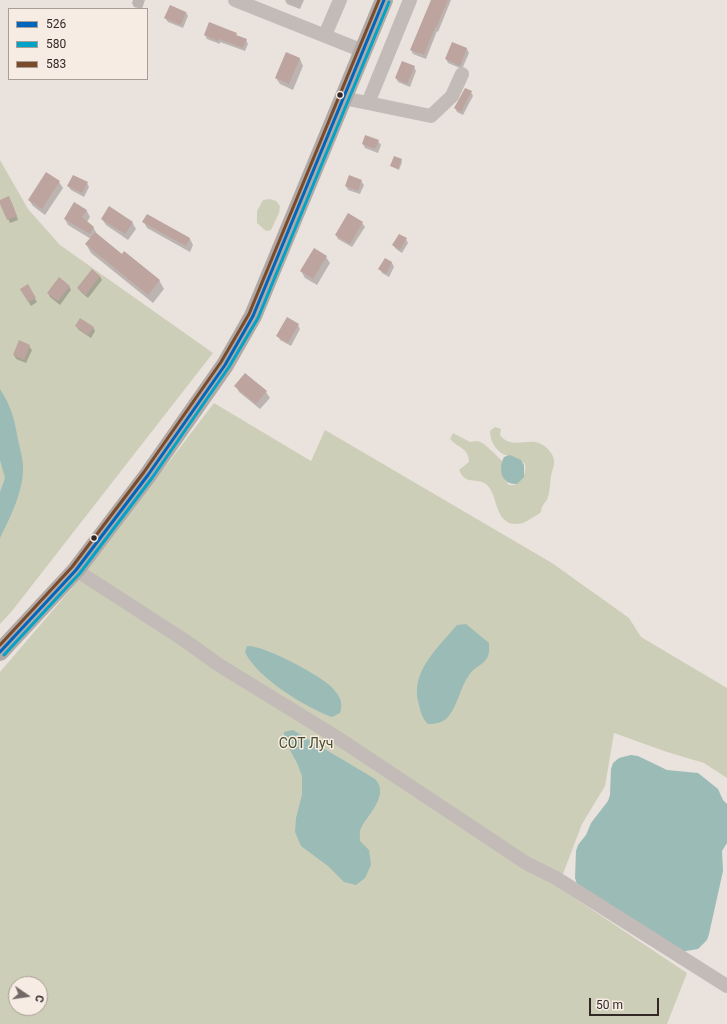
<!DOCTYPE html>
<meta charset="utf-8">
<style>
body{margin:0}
#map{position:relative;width:727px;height:1024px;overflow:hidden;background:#eae2dd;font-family:Roboto,sans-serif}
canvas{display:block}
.legend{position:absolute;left:8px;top:8px;width:140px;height:72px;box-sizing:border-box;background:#f7ece3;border:1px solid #a89e97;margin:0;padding:5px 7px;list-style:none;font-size:12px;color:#322826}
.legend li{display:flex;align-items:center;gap:8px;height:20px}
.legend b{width:20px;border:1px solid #a89e97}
.north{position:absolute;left:8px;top:976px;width:40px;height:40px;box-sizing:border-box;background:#f7ece3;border:1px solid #a89e97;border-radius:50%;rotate:103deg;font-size:11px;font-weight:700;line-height:16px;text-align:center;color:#322826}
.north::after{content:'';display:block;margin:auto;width:14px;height:18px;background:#726966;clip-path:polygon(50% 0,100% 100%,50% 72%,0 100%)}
.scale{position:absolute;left:589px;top:998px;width:70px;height:18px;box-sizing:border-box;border:2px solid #322826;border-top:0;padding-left:5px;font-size:12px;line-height:14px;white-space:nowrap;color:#322826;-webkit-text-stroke:3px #f7ece3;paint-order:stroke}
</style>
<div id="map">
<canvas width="727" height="1024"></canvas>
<ul class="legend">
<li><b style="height:5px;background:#0065bd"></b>526</li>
<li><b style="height:5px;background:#02a3c6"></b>580</li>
<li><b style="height:5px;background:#7a4b2a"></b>583</li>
</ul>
<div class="north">С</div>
<div class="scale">50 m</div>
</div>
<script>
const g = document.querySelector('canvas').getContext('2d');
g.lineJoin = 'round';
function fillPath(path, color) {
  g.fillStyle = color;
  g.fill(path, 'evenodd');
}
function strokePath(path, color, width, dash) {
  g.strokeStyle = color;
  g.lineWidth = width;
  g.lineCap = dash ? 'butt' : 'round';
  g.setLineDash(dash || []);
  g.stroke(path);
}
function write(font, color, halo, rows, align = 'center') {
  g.font = font + ' Roboto,sans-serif';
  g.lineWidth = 3;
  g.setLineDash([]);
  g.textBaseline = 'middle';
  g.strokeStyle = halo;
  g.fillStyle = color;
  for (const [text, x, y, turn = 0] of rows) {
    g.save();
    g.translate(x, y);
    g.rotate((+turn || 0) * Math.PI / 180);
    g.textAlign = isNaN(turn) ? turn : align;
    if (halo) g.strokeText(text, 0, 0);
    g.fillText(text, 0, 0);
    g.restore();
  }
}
const green = new Path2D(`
 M0 160 28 209 60 245 213 353 12 611 0 624Z
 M270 199 276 201 280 206 279 213 271 230 266 231 257 223V211L263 200Z
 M214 403 311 461 325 430 552 563 629 618 641 637 727 688V778L704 763 667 752 614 733 605 786 582 824 558 887 687 973 667 1024H0V672L77 582ZM16 984H40V1008H16Z
 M495 427 501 429 500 435C515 454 534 429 551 453 557 461 553 467 551 476 550 484 550 492 547 500 545 502 543 505 542 507 540 512 543 509 540 513 536 516 531 518 527 521 522 524 515 525 509 523 495 516 497 496 488 486 479 476 466 487 459 470L469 462C469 448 458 448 450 439L453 433 470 442 478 441 484 444 493 452 502 461 505 480 509 485H515C522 478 527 474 525 464 520 459 514 459 508 456 497 453 490 442 490 431Z`);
const water = new Path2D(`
 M0 389C10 405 14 416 17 435 19 445 22 455 23 465 24 490 11 516 0 538V492L5 478 0 460Z
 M510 455 521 460 524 465V477L517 484C501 485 498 469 504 457Z
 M466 624 489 643C491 666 478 662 469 675 460 688 458 705 448 717 442 723 436 724 428 724 422 718 421 713 419 705 409 672 438 648 457 625Z
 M247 646C264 645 315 673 328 684 332 687 336 692 338 695 342 701 342 707 340 713L332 717C305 707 257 678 245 652Z
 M293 730 375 779C390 795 368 814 361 828 359 832 360 837 360 841L369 850 371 865 365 878 356 885 344 882 328 866 301 846 295 832 296 818 302 795V776L297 763 284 739V732Z
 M631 755 638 756 667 770 698 773 718 789 723 800 727 804V843L722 851 723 871 709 934 707 940 698 949 680 952 577 884 575 878 576 851 578 845 586 835 591 823 608 801 610 795 611 769 613 763 619 758Z`);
const shadow = new Path2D(`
 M133 0H145L142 9 134 7 132 3Z
 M285 0H304L300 9 287 4Z
 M432 0H451L438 32 437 31 426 59 413 54 411 50Z
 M186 12 188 16 183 28 168 22 165 18Z
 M236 34 237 36 246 40 248 44 245 51 220 42V44L207 39 205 35Z
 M453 43 467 49 469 53 462 69 448 63 446 59Z
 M287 54 300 59 303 66 293 90 280 84 276 78Z
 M414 67 416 71 410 87 398 82 396 78Z
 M471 92 473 96 463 115 457 112 455 108Z
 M378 141 381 145 378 153 365 148 363 144Z
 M401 160 402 162 399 170 393 167 392 166Z
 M361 181 364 185 360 194 348 190 346 186Z
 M59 182 63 188 45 215 33 206 29 200Z
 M87 183 89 187 84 197 71 190 68 186Z
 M0 201H11L18 220 10 223Z
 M74 203 87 211 90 217 87 222 93 227 97 234 122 256 159 280 164 289 153 303 91 253 86 244 91 239 68 225 65 219Z
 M348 215 362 223 365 227 352 247 338 239 336 235Z
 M102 219 132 222 136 229 128 240 106 225Z
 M144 222 190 239 193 245 190 252 147 228Z
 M406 239 408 243 402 253 396 249 393 245Z
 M326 257 330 263 317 285 305 278 301 271Z
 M385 259 392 263 394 267 389 277 382 273 380 269Z
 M100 276 102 280 88 298 81 292 78 288Z
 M27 286 37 302 31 306 21 289Z
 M69 286 71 290 60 305 50 297 48 293Z
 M298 325 300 329 291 346 280 340 278 336Z
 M76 326 93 327 95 331 91 338 79 330Z
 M29 346 32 350 26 363 16 359 14 355Z
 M236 386 266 392 270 398 260 409 239 392Z`);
const building = new Path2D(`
 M431 0H448L436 28H435L424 55 410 50Z
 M170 5 186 12 181 25 164 18Z
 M209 22 237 33 236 35 247 39 243 48 219 39 218 41 204 35Z
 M452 42 467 48 460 66 445 59Z
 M286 52 300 58 289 84 275 78Z
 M402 61 415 66 407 84 395 78Z
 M465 88 472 91 461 112 454 108Z
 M365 135 379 140 375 149 362 144Z
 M394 156 402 159 398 169 390 166Z
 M46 172 60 181 42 209 28 200Z
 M73 175 88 182 82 193 67 186Z
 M349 175 362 180 358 191 345 186Z
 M9 196 17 216 7 220 0 204V200Z
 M74 202 87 210 82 217 94 227 90 234 64 219Z
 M109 206 133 222 125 234 101 219Z
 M348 213 363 222 350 244 335 235Z
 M147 214 190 238 186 246 142 222Z
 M95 232 122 254 124 251 160 280 148 295 85 244Z
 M399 234 407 238 400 250 392 245Z
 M314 248 327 256 313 279 300 271Z
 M385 258 392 262 386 274 378 269Z
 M92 269 100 276 86 295 77 288Z
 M59 277 70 286 58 301 47 293Z
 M28 284 36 298 28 302 20 289Z
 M287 317 299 324 288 343 276 336Z
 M80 318 94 327 88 335 75 326Z
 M19 340 30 345 24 360 13 355Z
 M245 373 267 391 256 404 234 386Z`);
const minor = new Path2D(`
 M235 0 363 51
 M325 35 340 0
 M343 98 368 103 410 0
 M368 103 431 116 452 96 462 74
 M76 570 184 640 219 665 341 740 526 863 556 878 727 986`);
const major = new Path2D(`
 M0 652 76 570 148 475 225 365 253 316 384 0`);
const bus1 = new Path2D(`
 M0 652 76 570 148 475 225 365 253 316 384 0`);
const bus2 = new Path2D(`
 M4 655 80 573 152 478 229 367 258 318 389 2`);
const bus3 = new Path2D(`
 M0 645 72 567 144 472 221 362 249 314 379 0`);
const markers = [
 [340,95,3.5,"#322826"],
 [94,538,3.5,"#322826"]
];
const parkNames = [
 ["СОТ Луч",306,744]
];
fillPath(green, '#cdceb8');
fillPath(water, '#9abbb6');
fillPath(shadow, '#0003');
fillPath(building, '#bda49f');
strokePath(minor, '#c2bbb7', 14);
strokePath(major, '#b1a9a6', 18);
strokePath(bus1, '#0065bd', 3);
strokePath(bus2, '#02a3c6', 3);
strokePath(bus3, '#7a4b2a', 3);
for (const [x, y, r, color] of markers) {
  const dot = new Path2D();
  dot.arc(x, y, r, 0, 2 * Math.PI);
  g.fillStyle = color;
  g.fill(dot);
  strokePath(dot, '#f7ece3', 1.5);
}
write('14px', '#464f2b', '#f7ece3', parkNames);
</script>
